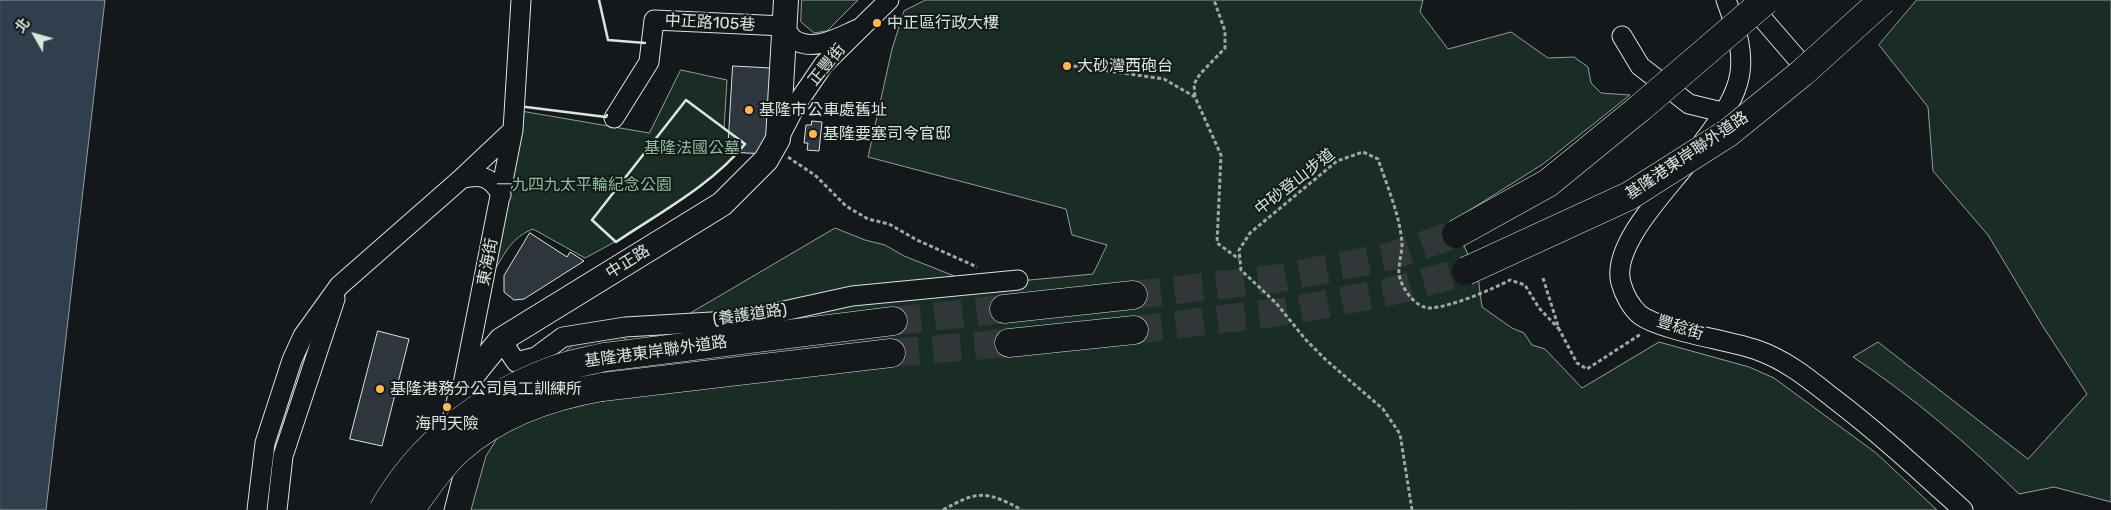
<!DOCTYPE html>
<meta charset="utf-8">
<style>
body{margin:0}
#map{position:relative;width:2111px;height:510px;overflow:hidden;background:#14181c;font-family:Rubik,"Noto Sans TC",sans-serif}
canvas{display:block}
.north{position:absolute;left:10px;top:10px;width:50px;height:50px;-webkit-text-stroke:4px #14181c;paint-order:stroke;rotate:308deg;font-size:14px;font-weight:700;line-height:20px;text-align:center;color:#d8e6dc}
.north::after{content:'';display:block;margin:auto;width:18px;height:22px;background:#d8e6dc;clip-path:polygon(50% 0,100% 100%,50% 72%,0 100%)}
</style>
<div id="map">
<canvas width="2111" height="510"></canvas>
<div class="north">北</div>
</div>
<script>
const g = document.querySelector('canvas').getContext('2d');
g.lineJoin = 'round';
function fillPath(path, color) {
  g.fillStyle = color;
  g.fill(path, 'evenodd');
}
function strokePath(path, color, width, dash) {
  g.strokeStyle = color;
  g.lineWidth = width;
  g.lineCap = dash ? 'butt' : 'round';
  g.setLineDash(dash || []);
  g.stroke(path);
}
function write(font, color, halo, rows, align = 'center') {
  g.font = font + ' Rubik,"Noto Sans TC",sans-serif';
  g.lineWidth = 4;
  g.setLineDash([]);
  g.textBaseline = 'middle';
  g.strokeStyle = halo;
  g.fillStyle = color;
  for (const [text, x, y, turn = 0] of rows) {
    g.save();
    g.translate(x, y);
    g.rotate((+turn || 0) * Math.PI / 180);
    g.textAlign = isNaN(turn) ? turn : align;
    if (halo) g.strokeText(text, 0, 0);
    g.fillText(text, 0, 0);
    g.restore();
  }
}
const green = new Path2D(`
 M802 0H858L827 31 814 33 801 22Z
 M926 0H1423L1420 12 1448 49 1511 32 1548 58 1574 57 1588 67 1591 83 1601 93 1630 95 1543 164 1462 215 1456 228 1478 277 1482 307 1512 328 1524 333 1532 345 1545 349 1582 388 1659 342 1749 367 1774 378 1876 453 1937 510H471L486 456 532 383 596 323 636 345 835 228 865 240 885 245 904 256 977 285 1093 274 1107 245 1072 235 1066 209 868 157 892 49 904 11Z
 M1917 0H2111V502L2054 487 2019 494C1968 444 1913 397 1853 357L1878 342 2028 459 2087 394 2042 325 1988 235 1933 171 1928 107 1879 45Z
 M681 70 727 80 724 129 745 144C711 187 633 233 585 258L533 229C512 237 505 253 494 271L521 111 649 133Z`);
const water = new Path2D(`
 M0 0H105L46 510H0Z`);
const building = new Path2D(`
 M733 66 771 68 766 154 728 152Z
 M812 121 822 122 819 151 807 150 808 143H804L806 125H811Z
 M530 233 567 257 570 252 584 261 524 299 514 300 504 292V276Z
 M378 331 409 339 382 446 350 439Z`);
const highwayTunnel = new Path2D(`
 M1133 295 1274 279 1391 256 1456 234
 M893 321 1004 309
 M1134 330 1296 310 1389 292 1466 271
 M891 353 1009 343`);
const path = new Path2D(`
 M1067 65 1164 79 1195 97 1221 155 1217 243 1239 259
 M1195 96 1194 84 1200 74 1225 48V31L1214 0
 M788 157 816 176 846 206 868 219 889 224 917 240 977 267
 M1543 278 1559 329 1577 363 1587 369 1641 334
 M943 510C978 490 987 491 1022 510
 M1412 510 1400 434 1383 409 1326 360 1306 340 1276 303 1241 270 1239 250 1250 233 1337 161 1363 152 1378 159C1387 186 1400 215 1402 244 1402 254 1398 265 1399 274 1401 288 1416 309 1431 308 1453 306 1491 290 1510 280L1525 285 1539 308 1559 329`);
const minor = new Path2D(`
 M1755 10 1806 69
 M1622 36 1640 66 1689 104 1726 113
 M614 118 649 62 654 20 784 26C786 30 790 36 793 39 814 53 839 37 858 29
 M780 136 796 105 824 64 889 0
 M1703 142C1745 87 1751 66 1726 0
 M1685 166C1664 193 1611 247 1621 283 1624 294 1631 307 1640 315 1662 331 1728 340 1757 350 1786 360 1809 379 1833 398 1879 433 1920 471 1963 510
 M461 179C480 173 492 177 501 195
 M501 340 516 362 536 357 563 337 625 327 729 321 761 316 852 296 1018 280
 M463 384 513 130
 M257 510 265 443 292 360 303 336 339 286 461 179 513 130 521 0
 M277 510 283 456 335 299`);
const major = new Path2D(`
 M450 438 461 393 475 372 501 340 722 204 766 160 778 139 786 0
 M431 510 441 471`);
const highway = new Path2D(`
 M1004 309 1133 295
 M1009 343 1134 330
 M605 357 893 321
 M602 387 891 353`);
const highwayBridge = new Path2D(`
 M1456 234 1548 183 1640 108 1766 0
 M1466 271 1629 196 1728 133 1802 73 1883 0
 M383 510C420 444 483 396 554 370 570 364 588 361 605 357
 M410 510C425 490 439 467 458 450 498 414 550 396 602 387`);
const wall = new Path2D(`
 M599 0 608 40 645 43
 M686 100 745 144C712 185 659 213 616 242L592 220Z
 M526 107 606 117 607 115`);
const markers = [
 [877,23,5,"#ffb74d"],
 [1067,66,5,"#ffb74d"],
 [749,110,5,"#ffb74d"],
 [813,134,5,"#ffb74d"],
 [380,389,5,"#ffb74d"],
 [447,407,5,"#ffb74d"]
];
const streetNames = [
 ["中正路105巷",710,23,3],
 ["正豐街",827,65,-51],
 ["基隆港東岸聯外道路",1687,156,-34],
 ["中砂登山步道",1295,182,-38],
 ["東海街",488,262,-79],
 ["中正路",628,262,-32],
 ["(養護道路)",750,315,-8],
 ["豐稔街",1680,328,17],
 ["基隆港東岸聯外道路",656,352,-8]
];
const poiNames = [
 ["中正區行政大樓",887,23],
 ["大砂灣西砲台",1077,66],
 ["基隆市公車處舊址",759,110],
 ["基隆要塞司令官邸",823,134],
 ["基隆港務分公司員工訓練所",390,389],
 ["海門天險",447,424,"center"]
];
const parkNames = [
 ["基隆法國公墓",692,148],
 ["一九四九太平輪紀念公園",584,185]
];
fillPath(green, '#1a2d24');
strokePath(green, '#939e99', 1);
fillPath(water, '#2f3f4d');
strokePath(water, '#939e99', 1);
fillPath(building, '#2c363c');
strokePath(building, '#d8e6dc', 1);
strokePath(highwayTunnel, '#313739', 28, [28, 14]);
strokePath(minor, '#d8e6dc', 21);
strokePath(major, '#d8e6dc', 26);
strokePath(highway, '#d8e6dc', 29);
strokePath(path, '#9da8a2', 3, [4, 2.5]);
strokePath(minor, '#14181c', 19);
strokePath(major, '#14181c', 24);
strokePath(highway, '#14181c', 28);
strokePath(highwayBridge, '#d8e6dc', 29, []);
strokePath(highwayBridge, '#14181c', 28);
strokePath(wall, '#d8e6dc', 2.5);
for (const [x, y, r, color] of markers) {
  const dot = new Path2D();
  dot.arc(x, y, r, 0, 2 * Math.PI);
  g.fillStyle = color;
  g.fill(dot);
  strokePath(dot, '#14181c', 2);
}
write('16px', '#d8e6dc', '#14181c', streetNames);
write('16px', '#d8e6dc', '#14181c', poiNames, 'left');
write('16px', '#8ac095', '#14181c', parkNames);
</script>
